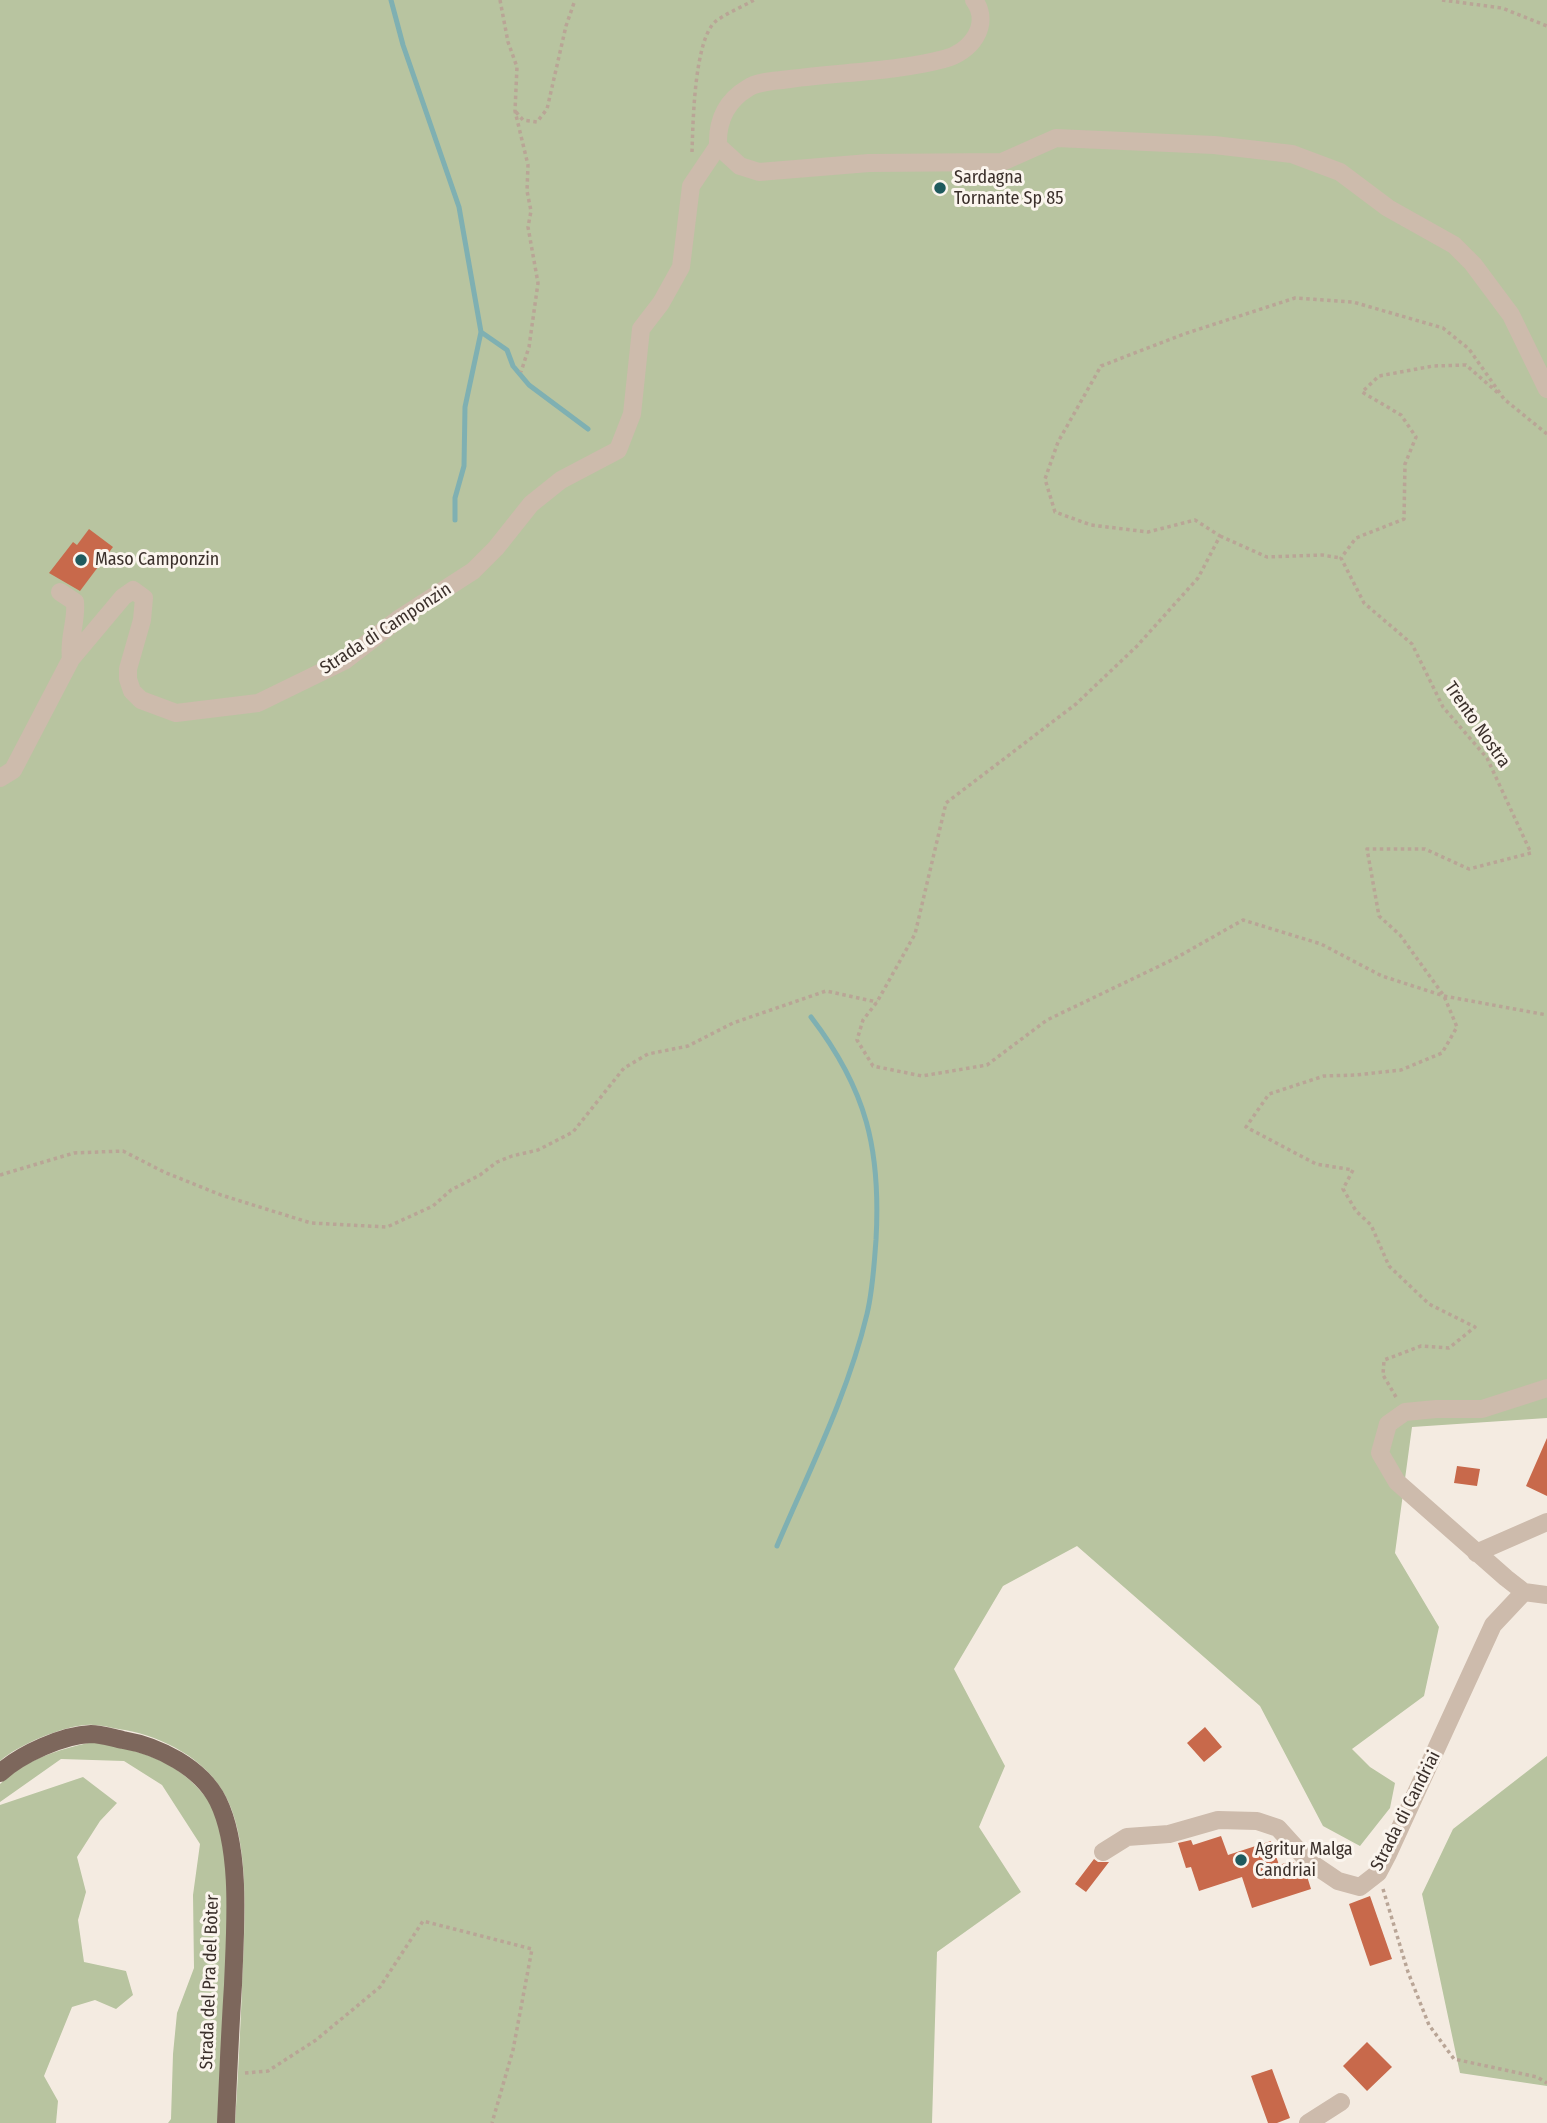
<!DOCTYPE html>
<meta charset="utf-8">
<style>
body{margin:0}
canvas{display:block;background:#f4ebe1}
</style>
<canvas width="1547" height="2123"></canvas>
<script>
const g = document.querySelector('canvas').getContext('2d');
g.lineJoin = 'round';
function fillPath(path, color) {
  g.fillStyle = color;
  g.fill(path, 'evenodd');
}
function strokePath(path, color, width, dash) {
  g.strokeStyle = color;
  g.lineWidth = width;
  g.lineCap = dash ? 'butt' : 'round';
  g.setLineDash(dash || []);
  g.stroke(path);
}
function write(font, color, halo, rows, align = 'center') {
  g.font = font + ' "Fira Sans Condensed",sans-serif';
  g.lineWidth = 6;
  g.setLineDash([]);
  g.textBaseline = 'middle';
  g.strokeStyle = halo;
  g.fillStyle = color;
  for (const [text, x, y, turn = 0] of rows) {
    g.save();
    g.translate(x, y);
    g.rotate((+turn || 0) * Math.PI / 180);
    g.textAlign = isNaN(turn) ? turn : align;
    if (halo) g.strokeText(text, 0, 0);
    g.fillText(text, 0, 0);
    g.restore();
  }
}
const green = new Path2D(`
 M0 0H1547V1418L1412 1427 1395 1553 1439 1627 1424 1696 1352 1749 1370 1767 1395 1783 1390 1808 1360 1846 1323 1826 1260 1706 1077 1546 1003 1586 954 1669 1005 1766 979 1827 1021 1892 937 1952 932 2123H235C238 2079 240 2034 242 1990 244 1934 252 1844 225 1795 206 1759 163 1737 125 1730 115 1729 104 1725 93 1725 69 1723 18 1745 0 1761Z
 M92 1742C140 1751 176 1758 208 1800 236 1839 226 1957 224 2005 222 2045 220 2084 218 2123H168L171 2119 173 2054 177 2013 194 1968 193 1895 200 1844 162 1785 124 1761 61 1759 0 1802V1784C29 1758 54 1751 92 1742Z
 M1547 1756V2086L1460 2073 1422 1894 1453 1829Z
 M83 1777 117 1803 100 1821 77 1857 86 1892 78 1920 84 1962 126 1971 133 1995 116 2009 95 2000 72 2007 44 2076 58 2101 56 2123H0V1805Z`);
const stream = new Path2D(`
 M391 0 403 45 459 207 481 332 465 407 464 466 455 498V520
 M481 332 507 350 513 366 529 385 588 429
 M777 1546C809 1471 848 1394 867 1314 873 1289 874 1265 876 1240 881 1150 867 1090 811 1017`);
const building = new Path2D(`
 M89 529 113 547 80 591 49 573 73 542 77 545Z
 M1547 1438V1496L1526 1486Z
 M1457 1466 1480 1469 1477 1486 1454 1483Z
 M1205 1727 1222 1747 1204 1762 1187 1743Z
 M1221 1836 1228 1855 1271 1841 1279 1865 1292 1861 1306 1873 1311 1889 1252 1908 1242 1877 1199 1891 1191 1867 1186 1868 1178 1843 1191 1840 1193 1845Z
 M1094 1859 1098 1862H1109L1086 1892 1075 1884Z
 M1370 1896 1392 1959 1370 1966 1349 1904Z
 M1367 2042 1392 2067 1367 2091 1343 2066Z
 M1272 2069 1290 2118 1277 2123H1268L1251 2076Z`);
const path = new Path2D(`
 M500 0 508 42 517 67 515 111 528 165 527 191 531 211 528 227 538 283 529 347 521 372
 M1442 0 1502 8 1547 26
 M516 112 523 120 537 122 547 109 566 26 575 0
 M692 152C693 124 694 39 716 21 727 13 742 7 754 0
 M1547 434 1504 399 1469 349 1443 328 1353 302 1295 298 1184 334 1101 366 1058 442 1045 479 1055 512 1091 525 1148 532 1195 520 1220 536 1198 578 1137 646 1076 704 946 803 915 934 877 1002 863 1020 857 1040 873 1066 922 1076 987 1065 1047 1020 1174 959 1243 920 1321 944 1382 976 1444 996 1547 1015
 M1220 536 1267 557 1322 555 1341 558
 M0 1175 74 1153 123 1151 164 1172 221 1195 311 1223 387 1227 433 1206 451 1190 480 1175 497 1162 512 1156 538 1150 573 1132 624 1068 648 1054 688 1046 733 1023 826 991 877 1002
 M1396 1397 1383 1375 1384 1360 1421 1346 1449 1348 1475 1327 1429 1304 1389 1266 1371 1225 1356 1211 1343 1189 1353 1170 1316 1164 1246 1127 1269 1094 1324 1076 1356 1075 1401 1070 1442 1053 1457 1027 1444 996 1400 935 1379 916 1367 849H1425L1469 869 1531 853 1487 758 1443 707 1412 644 1364 603 1341 558 1356 538 1404 519 1405 464 1416 437 1401 415 1362 392 1379 376 1433 366 1466 365 1498 393
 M1383 1889 1408 1972 1429 2025 1454 2059 1537 2077 1547 2083
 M245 2073 268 2071 316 2040 380 1987 423 1921 532 1949 513 2050 492 2123`);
const minor = new Path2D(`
 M974 0C992 25 970 53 944 59 894 72 841 72 790 79 777 81 758 81 748 88 726 101 717 121 718 146L740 166 759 172 869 163 1002 162 1056 138 1214 145 1292 154 1340 172 1388 208 1454 245 1473 264 1511 315 1547 389
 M60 592 75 602C77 622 68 638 71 659
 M0 778 13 770 71 659 123 597 133 590 144 598 142 620 128 669V679L132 691 141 700 176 713 258 703 344 661 400 618 473 571 496 548 531 504 561 480 618 450 632 414 641 329 661 303 681 267 691 186 718 146
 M1547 1388 1482 1409H1436L1405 1412 1388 1424 1380 1453 1397 1482 1506 1578 1524 1592 1547 1595
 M1476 1553 1547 1522
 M1103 1852 1127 1837 1169 1834 1218 1820 1257 1821 1278 1828 1307 1860 1338 1881 1360 1887 1378 1873 1388 1854 1493 1625 1524 1592
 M1308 2123 1341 2102`);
const major = new Path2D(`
 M0 1773C21 1754 63 1735 91 1734 101 1734 113 1738 123 1740 158 1746 201 1767 218 1801 242 1850 235 1931 233 1985 230 2031 228 2077 226 2123`);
const markers = [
 [940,188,7,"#1f5a5e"],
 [81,560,7,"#1f5a5e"],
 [1241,1860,7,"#1f5a5e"]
];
const poiNames = [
 ["Sardagna",954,178],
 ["Tornante Sp 85",954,199],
 ["Maso Camponzin",95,560],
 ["Agritur Malga",1255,1850],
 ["Candriai",1255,1871]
];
const streetNames = [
 ["Strada di Camponzin",386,629,-33],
 ["Trento Nostra",1477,725,55],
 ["Strada di Candriai",1406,1811,-63],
 ["Strada del Pra del Bòter",210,1982,-88]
];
fillPath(green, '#b8c4a0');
strokePath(stream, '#7fb0b2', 5);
fillPath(building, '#c8694b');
strokePath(path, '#b9a596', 3.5, [3.5, 3.5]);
strokePath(minor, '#cdbbac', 18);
strokePath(major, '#7d675c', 18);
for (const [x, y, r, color] of markers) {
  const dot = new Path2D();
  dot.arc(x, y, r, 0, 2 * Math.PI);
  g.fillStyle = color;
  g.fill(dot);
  strokePath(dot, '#fbf5ee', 2.5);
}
write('18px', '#3b302b', '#fbf5ee', poiNames, 'left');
write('18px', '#3b302b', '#fbf5ee', streetNames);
</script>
